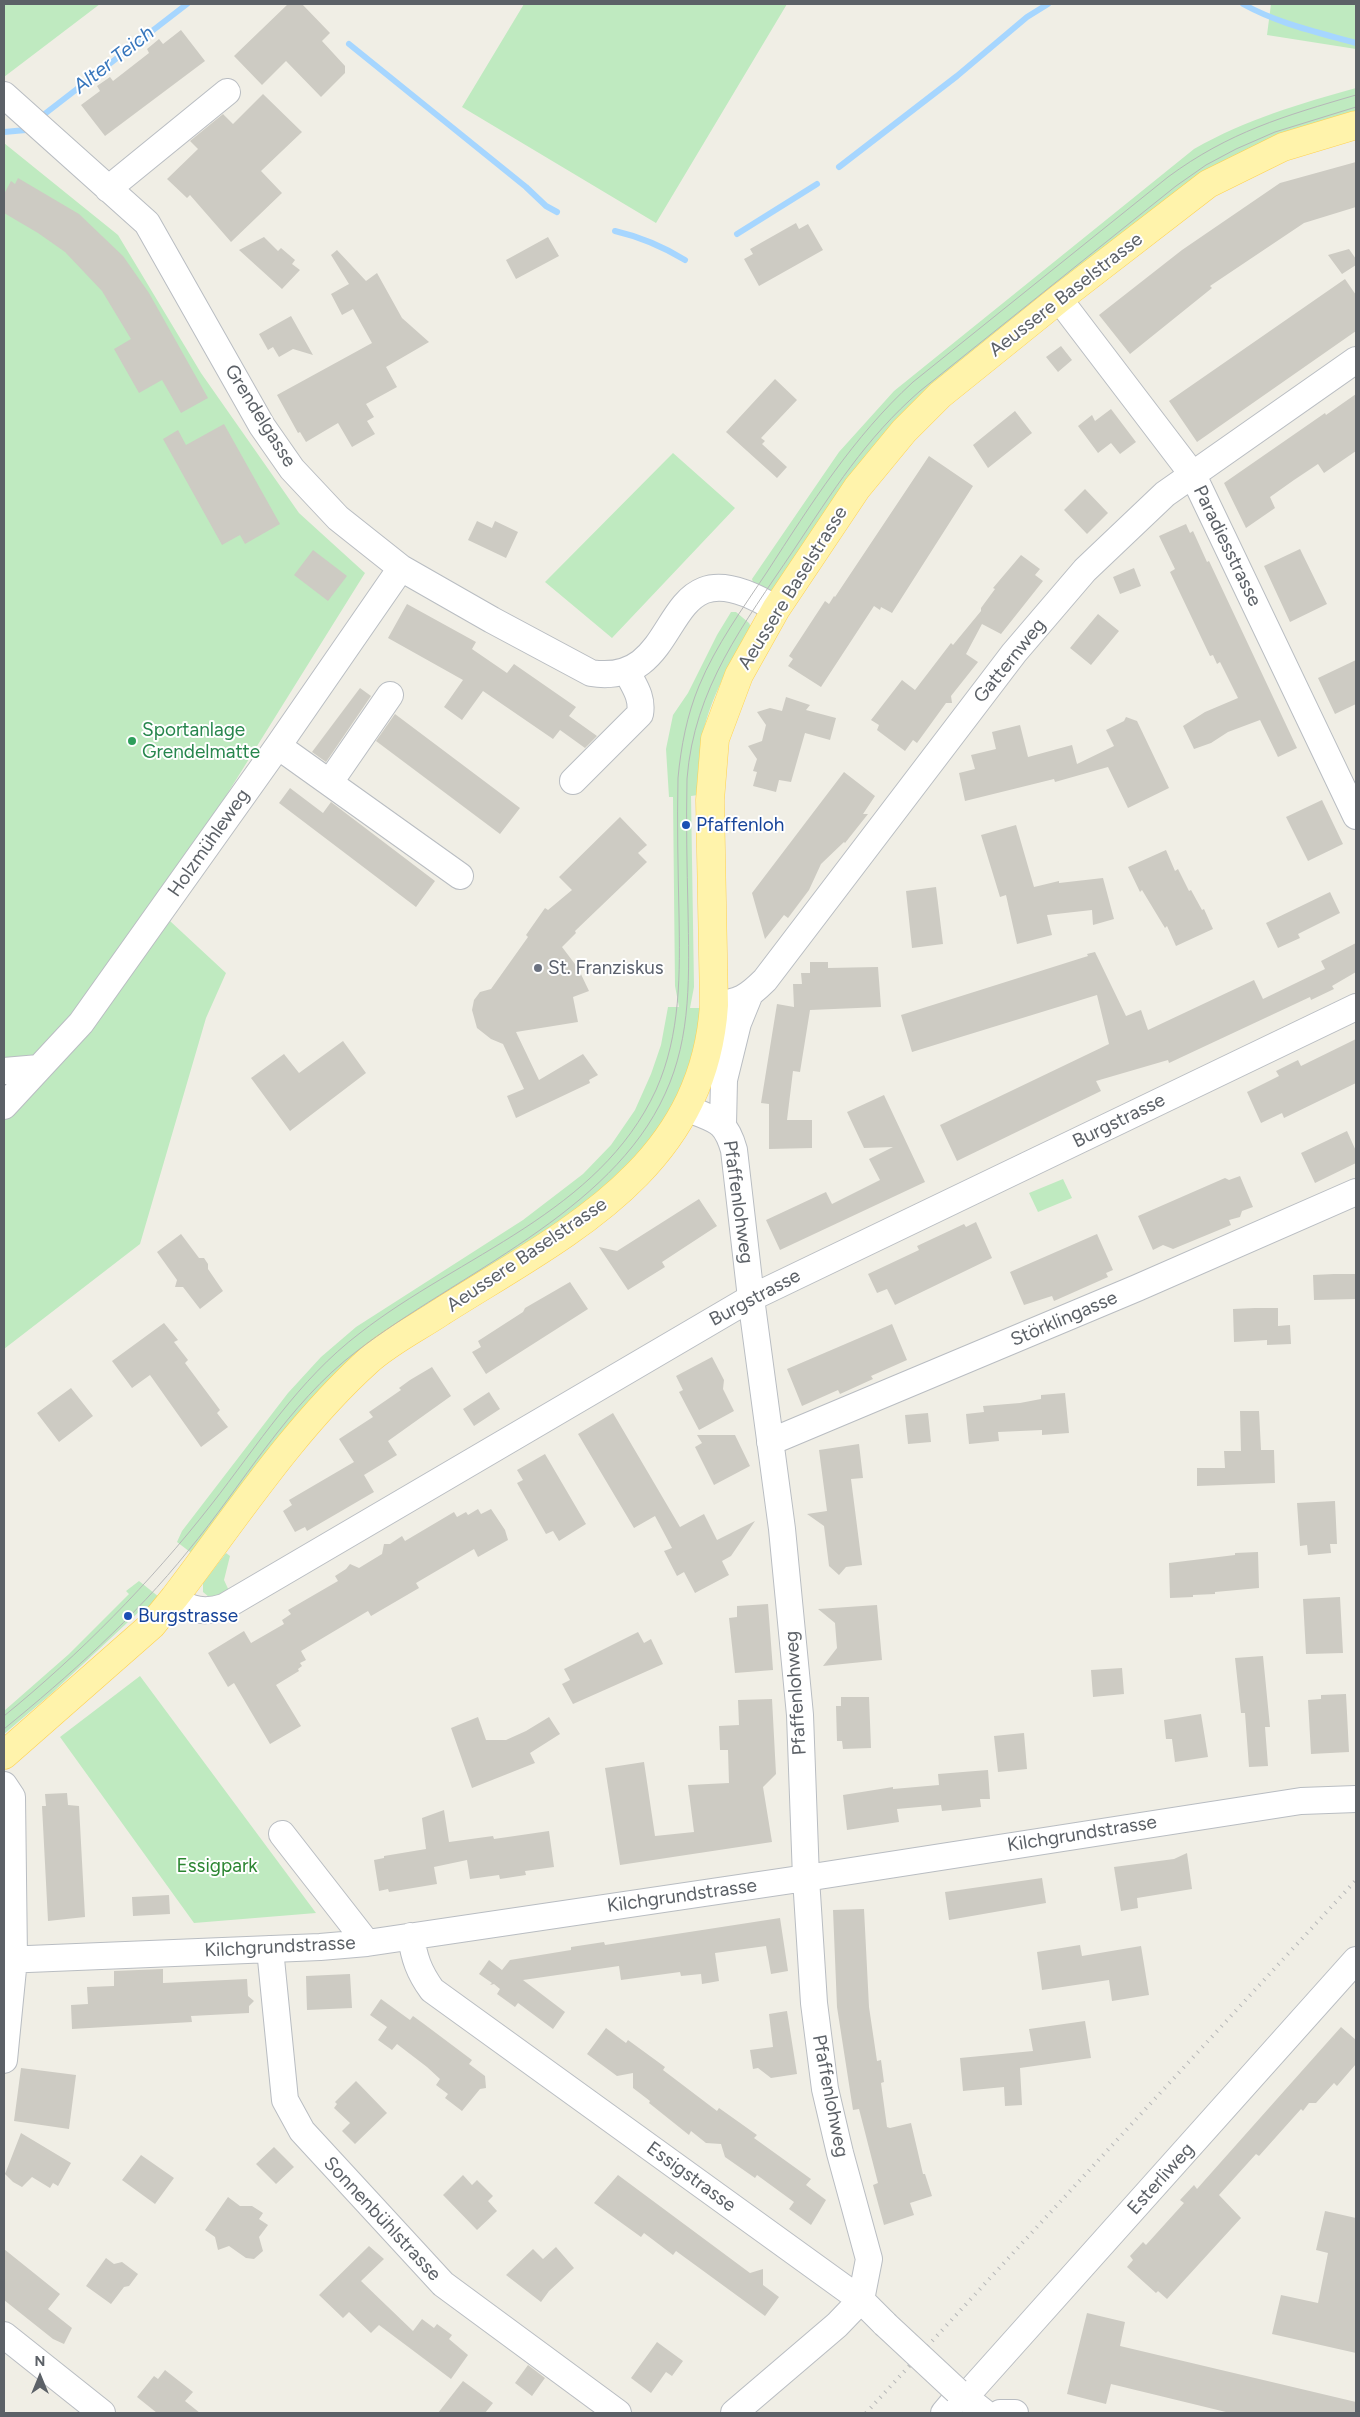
<!DOCTYPE html>
<meta charset="utf-8">
<style>
body{margin:0}
#map{position:relative;width:1360px;height:2417px;overflow:hidden;background:#f0eee5;font-family:Figtree,sans-serif}
canvas{display:block}
.frame{position:absolute;inset:0;border:5px solid #5c6167;pointer-events:none}
.north{position:absolute;left:15px;top:2352px;width:50px;height:50px;-webkit-text-stroke:4px #fff;paint-order:stroke;rotate:0deg;font-size:14px;font-weight:700;line-height:20px;text-align:center;color:#5c6167}
.north::after{content:'';display:block;margin:auto;width:18px;height:22px;background:#5c6167;clip-path:polygon(50% 0,100% 100%,50% 72%,0 100%)}
</style>
<div id="map">
<canvas width="1360" height="2417"></canvas>
<div class="frame"></div>
<div class="north">N</div>
</div>
<script>
const g = document.querySelector('canvas').getContext('2d');
g.lineJoin = 'round';
function fillPath(path, color) {
  g.fillStyle = color;
  g.fill(path, 'evenodd');
}
function strokePath(path, color, width, dash) {
  g.strokeStyle = color;
  g.lineWidth = width;
  g.lineCap = dash ? 'butt' : 'round';
  g.setLineDash(dash || []);
  g.stroke(path);
}
function write(font, color, halo, rows, align = 'center') {
  g.font = font + ' Figtree,sans-serif';
  g.lineWidth = 4;
  g.setLineDash([]);
  g.textBaseline = 'middle';
  g.strokeStyle = halo;
  g.fillStyle = color;
  for (const [text, x, y, turn = 0] of rows) {
    g.save();
    g.translate(x, y);
    g.rotate((+turn || 0) * Math.PI / 180);
    g.textAlign = isNaN(turn) ? turn : align;
    if (halo) g.strokeText(text, 0, 0);
    g.fillText(text, 0, 0);
    g.restore();
  }
}
const green = new Path2D(`
 M4 4H100L4 77Z
 M524 4H787L656 223 462 107Z
 M1271 4H1356V49L1267 35Z
 M1356 88V113L1309 126 1020 318 770 594 754 585 752 579 839 452 894 391 1194 149C1247 119 1299 104 1356 88Z
 M4 143 118 235 201 373 299 513 365 573 156 908 226 973 206 1018 140 1244 4 1349V1105L35 1066 4 1091Z
 M673 453 735 508 612 638 545 582Z
 M731 612H736L749 623 751 627C729 666 704 707 700 753 698 767 699 781 698 795L691 796 694 987 690 1008H702L692 1064 678 1096 656 1132 637 1155 583 1208 457 1289 194 1555 177 1542 182 1531 288 1393 321 1357 356 1327 523 1220 583 1174 611 1145 635 1110 651 1074 661 1045 668 1007H679L675 986 673 797H669L666 749 673 715 688 693 717 635Z
 M1063 1179 1072 1198 1038 1212 1029 1193Z
 M226 1553 230 1556 224 1580 230 1593 209 1597 203 1592V1583Z
 M139 1581 159 1597 147 1611 143 1608 51 1694 4 1734V1711L69 1654 129 1594 126 1591Z
 M140 1676 316 1913 194 1923 60 1737Z`);
const stream = new Path2D(`
 M1243 4C1279 24 1317 32 1356 43
 M349 44 526 187 546 206 557 212
 M42 116 187 4
 M4 132 26 130
 M839 167 957 76 1027 17 1048 4
 M615 231C641 237 662 246 685 260
 M737 234 817 184`);
const building = new Path2D(`
 M288 4H302L330 33 322 41 345 66V73L321 97 286 61 262 85 234 56Z
 M181 30 205 61 105 136 81 105 100 91 97 86 110 77 113 81 149 53 147 49 159 39 163 44Z
 M263 94 302 132 261 171 282 193 231 242 190 195 187 198 167 179 198 149 190 141 223 114 233 124Z
 M1356 162V207L1304 223 1210 286 1212 288 1130 354 1099 315 1182 250 1280 183Z
 M18 178 79 214 123 256 149 293 208 398 181 413 162 380 139 393 114 349 131 339 102 291 65 252 38 233 4 213V194L11 181 15 184Z
 M796 223 799 229 808 224 823 250 759 286 744 259 753 254 750 249Z
 M264 237 278 251 281 248 295 260 292 264 300 270 282 289 239 250Z
 M548 237 559 256 516 279 506 260Z
 M1349 249 1356 259V265L1342 274 1328 255Z
 M337 250 366 281 377 273 402 318 429 342 386 367 397 387 366 404 374 417 367 421 375 434 352 447 338 423 306 442 300 432 298 433 277 395 372 343 353 309 342 315 331 294 349 284 331 255Z
 M1345 279 1356 295V331L1197 442 1169 401Z
 M291 316 313 355 293 349 279 357 273 347 268 350 259 334Z
 M1061 346 1072 360 1058 372 1046 357Z
 M775 379 797 400 761 438 765 441 762 444 787 467 777 478 726 432Z
 M1356 394V451L1324 473 1318 464 1294 480 1270 497 1275 508 1246 528 1224 483 1325 413 1326 415Z
 M1111 409 1136 442 1120 454 1111 443 1098 453 1078 426 1092 415 1095 421Z
 M1015 411 1032 433 988 468 973 445Z
 M224 424 280 524 245 544 240 535 222 545 163 439 178 430 186 445Z
 M929 456 973 486 892 613 881 607 880 610 874 606 821 687 788 666 793 659 789 656 825 601 829 604 834 596 835 597Z
 M1085 489 1108 513 1087 534 1064 510Z
 M477 521 492 528 495 521 518 532 506 558 468 540Z
 M1186 524 1190 533 1193 531 1207 562 1209 561 1297 748 1278 757 1260 720 1228 732 1211 743 1194 749 1183 726 1205 712 1238 698 1220 662 1217 664 1213 655 1210 656 1170 572 1175 569 1159 536Z
 M1300 549 1327 604 1290 622 1264 566Z
 M313 550 347 576 328 601 294 575Z
 M1021 555 1040 569 1035 575 1043 581 1001 634 982 624 966 654 978 662 951 696 952 703H946L917 743 913 740 905 751 877 730 879 725 871 720 902 680 915 690 951 643 953 645 981 611V608L995 589 993 588Z
 M1134 568 1141 586 1120 594 1113 577Z
 M407 604 476 642 472 649 507 673 514 664 576 707 569 716 597 736 585 748 560 730 553 739 483 691 462 720 444 707 463 680 388 638Z
 M1098 614 1119 631 1091 665 1070 648Z
 M1356 660V704L1335 714 1318 678Z
 M360 688 371 696 326 762 312 752Z
 M786 697 810 705 806 710 836 718 830 740 805 733 791 782 779 780 776 792 753 786 757 772 753 771 757 759 748 746 762 741 766 725 757 712 770 708 782 711Z
 M395 714 520 808 500 834 376 741Z
 M1126 717 1137 721 1169 788 1128 808 1108 767 1055 782 1054 779 965 801 959 773 975 769 971 755 996 749 992 732 1020 725 1028 757 1072 745 1077 764 1114 746 1106 730 1124 721Z
 M844 772 875 796 863 814H868L845 843 844 842 821 864 809 890 788 918 784 915 765 939 752 893Z
 M290 788 323 813 331 802 435 881 416 907 279 803Z
 M1322 800 1343 844 1308 861 1286 817Z
 M620 817 647 845 638 853 647 862 575 931 576 933 562 947 578 968 589 991 573 997 578 1022 516 1032 539 1080 583 1054 598 1075 589 1080 590 1083 516 1118 507 1096 524 1089 503 1044 491 1039 477 1028 472 1010 474 1000 480 992 491 989 528 937 526 935 545 908 548 910 572 890 559 877Z
 M1016 825 1034 887 1059 881V883L1103 878 1114 919 1093 925 1092 910 1047 915 1052 935 1017 944 1006 895 1000 897 981 835Z
 M1166 850 1175 871 1178 869 1189 891 1191 890 1202 910 1204 909 1213 929 1176 946 1167 926 1165 928 1142 890 1140 892 1128 867Z
 M936 887 943 944 912 948 906 891Z
 M1330 892 1340 913 1298 934 1300 938 1278 948 1266 923Z
 M1356 943V972L1332 986 1334 989 1311 1000 1310 997 1169 1063 1168 1060 1096 1081 1101 1091 957 1161 940 1125 1109 1044 1097 995 912 1052 901 1015 1088 956 1087 954 1095 952 1126 1016 1141 1010 1148 1030 1254 980 1263 999 1325 969 1321 961Z
 M810 962H828V968L878 967 881 1007 810 1010 800 1072 793 1071 787 1120H812V1148L769 1149V1104L761 1103 777 1004 794 1007 793 984H802L801 973H810Z
 M1356 1039V1083L1284 1118 1282 1113 1261 1123 1247 1092 1279 1076 1276 1071 1298 1060 1301 1066Z
 M343 1041 366 1073 290 1131 251 1078 284 1054 299 1073Z
 M884 1095 925 1182 780 1250 766 1220 826 1192 832 1204 880 1180 869 1159 893 1147 864 1148 847 1112Z
 M1347 1131 1356 1151V1163L1315 1183 1301 1153Z
 M1240 1176 1253 1207 1242 1211 1240 1217 1229 1220 1231 1225 1173 1249 1163 1245 1153 1250 1138 1216 1225 1178 1229 1180Z
 M699 1199 717 1226 662 1262 665 1267 628 1290 599 1247 617 1251Z
 M976 1222 992 1258 895 1305 887 1289 877 1293 868 1274 919 1250 917 1246 964 1224 966 1227Z
 M181 1234 199 1258H204L208 1264V1269L223 1291 200 1309 183 1287H175L177 1280 157 1252Z
 M1097 1234 1113 1270 1106 1273 1108 1277 1054 1301 1052 1296 1024 1305 1010 1272Z
 M1334 1274H1356V1299L1314 1300 1313 1275Z
 M570 1282 588 1309 486 1374 472 1352 481 1347 478 1341 523 1312 525 1308Z
 M1255 1308H1278V1326L1290 1325 1291 1344 1267 1345V1340L1234 1342 1233 1309Z
 M164 1323 178 1340 174 1342 188 1360 185 1363 220 1410 217 1413 228 1427 201 1447 150 1375 132 1388 112 1361Z
 M892 1324 907 1360 871 1376 873 1379 840 1394 838 1390 802 1406 787 1369Z
 M712 1357 724 1380 723 1389 734 1411 699 1430 679 1392 683 1390 676 1376Z
 M432 1367 451 1396 388 1441 397 1455 364 1475 374 1492 307 1531 305 1527 295 1532 283 1511 292 1505 289 1500 354 1462 339 1439 373 1417 369 1412 401 1390 399 1388 410 1380Z
 M71 1388 93 1416 59 1442 37 1413Z
 M489 1392 500 1409 474 1426 463 1409Z
 M1065 1393 1069 1433 1042 1435V1430L998 1432 999 1441 969 1444 966 1414 984 1412 983 1406 1020 1403 1041 1399V1395Z
 M1240 1411H1259L1261 1450H1274L1275 1483 1197 1486V1468H1225L1224 1451H1241Z
 M613 1413 680 1527 704 1514 717 1540 755 1521 731 1556 722 1561 729 1575 695 1593 684 1572 677 1576 664 1551 672 1548 655 1516 634 1528 578 1434Z
 M928 1413 931 1442 908 1444 905 1415Z
 M697 1435H735L750 1466 714 1485 695 1447 702 1443Z
 M859 1444 863 1478 851 1479 862 1565 846 1567 839 1575 829 1566 824 1526 807 1514 827 1511 819 1450Z
 M545 1454 586 1524 559 1541 553 1531 546 1534 517 1483 523 1480 517 1470Z
 M1335 1501 1337 1544H1330L1331 1553 1308 1555 1307 1545 1300 1546 1297 1503Z
 M478 1509 481 1514 491 1509 505 1530 508 1540 478 1557 474 1549 416 1583 419 1588 371 1616 368 1611 301 1651 306 1660 300 1663 302 1666 298 1669 299 1671 276 1685 301 1726 270 1744 234 1683 228 1687 208 1653 244 1631 251 1643 284 1624 282 1620 291 1614 288 1610 338 1581 335 1576 346 1569 350 1564 359 1568 382 1554 384 1544H390L402 1536 405 1541 454 1512 457 1517 466 1512 468 1515Z
 M1258 1552 1259 1588 1215 1592V1594L1193 1595V1597L1170 1598 1169 1563 1235 1555V1553Z
 M1340 1597 1343 1653 1306 1654 1303 1599Z
 M768 1604 773 1670 735 1673 729 1618 737 1617V1606Z
 M877 1605 882 1660 823 1666 837 1648 836 1636 835 1623 818 1609Z
 M638 1632 644 1643 651 1639 663 1664 573 1704 562 1684 570 1680 564 1669Z
 M1263 1656 1270 1727H1265L1268 1766 1249 1767 1245 1713H1241L1235 1658Z
 M1122 1668 1124 1694 1093 1697 1091 1670Z
 M1346 1694 1349 1752 1311 1754 1308 1700 1321 1699V1695Z
 M841 1697H869L871 1748 843 1749 842 1741H837L836 1706H841Z
 M772 1699 776 1774 763 1787 772 1842 620 1865 605 1768 644 1762 655 1836 694 1832 688 1785 729 1783 728 1750H720L719 1726 739 1725 738 1700Z
 M1201 1714 1208 1757 1175 1762 1172 1739H1166L1164 1720Z
 M478 1717 486 1740H506L526 1731 549 1717 560 1734 530 1753 535 1763 472 1788 451 1728Z
 M1024 1733 1027 1769 998 1772 994 1736Z
 M988 1770 990 1799H980L981 1807 942 1811 941 1805 897 1809 899 1822 847 1830 843 1795 893 1787V1789L939 1785 938 1774Z
 M67 1793 68 1805 79 1806 85 1917 48 1921 42 1806H46L45 1794Z
 M444 1810 449 1842 493 1836 494 1839 549 1831 554 1867 525 1871 526 1875 500 1879 499 1875 470 1879 467 1860 434 1867 437 1884 389 1892 388 1889 379 1891 374 1860 384 1858V1856L426 1849 422 1818Z
 M1187 1853 1192 1889 1137 1898 1138 1908 1121 1911 1114 1867 1174 1859Z
 M1042 1878 1046 1903 949 1920 945 1892Z
 M169 1895 170 1914 133 1916 132 1897Z
 M864 1909 869 2007 877 2061 881 2060 884 2082 881 2083 887 2127 890 2128 911 2123 923 2174H925L932 2196 910 2203 914 2215 884 2225 873 2185 878 2183 859 2109 853 2110 837 2007 833 1910Z
 M780 1918 788 1971 771 1974 766 1946 715 1953 719 1981 702 1984 701 1974 681 1976 680 1972 621 1980 619 1966 523 1980 565 2012 553 2029 518 2003 515 2007 497 1994 500 1989 494 1984 490 1985 492 1983 479 1974 489 1960 502 1970 510 1960 571 1950V1947L604 1942 605 1945Z
 M1080 1945 1082 1956 1141 1946 1149 1995 1112 2001 1109 1980 1042 1990 1037 1952Z
 M163 1969V1983L247 1979 248 1996 254 2001 249 2006V2013L191 2016 192 2022 72 2029 71 2005 88 2004 87 1987 114 1986V1971Z
 M350 1974 352 2008 307 2010 306 1976Z
 M381 1999 410 2020 413 2016 424 2024 472 2060 469 2064 485 2076 486 2088 480 2089 462 2111 445 2098 448 2094 436 2085 440 2079 427 2067 397 2044 392 2050 378 2040 387 2027 370 2015Z
 M787 2011 797 2074 771 2078 758 2068 753 2069 750 2050 773 2047 769 2014Z
 M1085 2021 1091 2058 1020 2068 1022 2105 1005 2106 1004 2087 963 2091 960 2058 1033 2051 1029 2029Z
 M1341 2027 1356 2040V2064L1337 2086 1334 2083 1316 2103H1309L1303 2111 1301 2109 1259 2156 1256 2154 1219 2195 1241 2218 1167 2299 1158 2291 1156 2293 1127 2267 1133 2260 1130 2256 1143 2242 1146 2245 1184 2203 1180 2200 1194 2185 1197 2189 1204 2181Z
 M606 2028 626 2043 628 2040 665 2067 663 2070 717 2111 719 2108 757 2135 754 2138 811 2179 806 2185 826 2200 811 2225 789 2209 794 2202 757 2175 755 2178 725 2157 721 2144 706 2143 691 2131 689 2135 649 2103 650 2101 633 2088V2073L617 2076 587 2054Z
 M21 2068 76 2075 69 2129 14 2121Z
 M356 2081 387 2113 355 2144 342 2131 350 2123 334 2108 337 2104 335 2102Z
 M21 2133 71 2163 58 2186 53 2183 50 2188 32 2177 22 2187 13 2182 5 2174Z
 M274 2147 294 2167 276 2184 256 2164Z
 M141 2155 174 2178 155 2204 122 2180Z
 M463 2175 472 2185 477 2180 493 2196 488 2201 497 2211 477 2230 443 2195Z
 M618 2175 750 2273 763 2269V2285L779 2297 765 2316 676 2251 673 2255 644 2233 641 2237 594 2203Z
 M228 2197 240 2206H252L263 2213 259 2219 268 2225 259 2237 263 2251 254 2259 246 2258 229 2246 218 2250 215 2237 205 2230Z
 M1325 2211 1356 2218V2353L1272 2334 1281 2295 1318 2303 1328 2253 1316 2250Z
 M369 2246 384 2259 361 2281 413 2331 422 2319 434 2328 437 2324 452 2335 449 2339 468 2355 451 2379 379 2325 371 2333 349 2312 343 2318 319 2295Z
 M556 2247 574 2268 549 2291 541 2302 506 2275 533 2249 543 2259Z
 M4 2249 60 2294 48 2309 72 2328 64 2344 53 2339 4 2300Z
 M106 2258 114 2264 122 2262 138 2274 129 2286 124 2287 111 2304 86 2286Z
 M1087 2313 1125 2322 1120 2346 1356 2402V2413H1230L1111 2384 1106 2404 1067 2394Z
 M657 2342 683 2361 672 2376 666 2372 651 2393 631 2378Z
 M528 2365 545 2378 532 2396 515 2383Z
 M165 2370 193 2392 185 2401 200 2413H157L137 2397 154 2376 158 2379Z
 M463 2381 493 2403 485 2413H438Z`);
const minor = new Path2D(`
 M4 95 147 223 262 426 292 469 338 518 401 568 492 620 591 673C692 689 652 532 776 609
 M108 189 227 92
 M1059 299 1193 475 1356 816
 M278 746 460 876
 M573 781 640 714C643 697 634 686 627 672
 M330 782 390 695
 M714 1005C740 1002 747 998 765 980L1014 653 1085 570 1165 494 1356 360
 M4 1071 39 1068
 M4 1106 81 1023 278 746 401 568
 M687 1108C715 1121 725 1118 734 1150L751 1298 782 1529 800 1715 806 1878 814 2003 825 2089 840 2153 869 2259 861 2300 837 2325 734 2413
 M723 1125 724 1080 738 1023 749 996
 M770 1442 1137 1288 1356 1192
 M174 1598C191 1611 205 1613 224 1607L751 1298 1356 1007
 M4 1785 12 1797 14 1959 4 2060
 M282 1834 367 1943
 M411 1936C414 1958 419 1972 432 1990L861 2300 885 2324
 M270 1949 285 2100 302 2131 443 2284 618 2413
 M4 1960 320 1947 367 1943 806 1878 1301 1801 1356 1799
 M4 2335 102 2413
 M957 2391 985 2413
 M965 2397 1356 1960
 M944 2413 960 2394
 M1000 2413H1015`);
const major = new Path2D(`
 M4 1755 152 1625 174 1598C236 1517 292 1430 368 1361 389 1342 417 1328 441 1312 564 1234 703 1170 714 1005L710 800 715 739 739 675 776 609 857 488 904 431 940 395 1059 299 1208 184 1283 147 1356 125`);
const tram = new Path2D(`
 M4 1716C80 1654 150 1583 211 1505 258 1445 298 1380 360 1333 460 1255 599 1213 656 1090 681 1034 680 973 679 914 678 869 677 823 678 778 681 746 687 715 699 686 716 645 743 608 767 572 811 504 853 437 913 382L1168 177C1229 132 1284 116 1356 95
 M4 1729C69 1676 135 1617 188 1551 243 1485 287 1404 357 1351 457 1274 611 1213 665 1094 692 1036 689 973 688 910 687 867 686 823 687 779 694 688 744 624 793 551 833 491 865 439 920 391L1176 186 1206 165 1236 149 1275 132 1356 107`);
const rail = new Path2D(`
 M866 2413 1356 1880`);
const minorBridge = new Path2D(`
 M885 2324 957 2391`);
const markers = [
 [132,741,5,"#2e9e5b"],
 [686,825,5,"#1a4fb4"],
 [538,968,5,"#6b7280"],
 [128,1616,5,"#1a4fb4"]
];
const streetNames = [
 ["Aeussere Baselstrasse",1066,295,-38],
 ["Grendelgasse",260,416,58],
 ["Paradiesstrasse",1227,546,64],
 ["Aeussere Baselstrasse",793,588,-58],
 ["Gatternweg",1010,661,-51],
 ["Holzmühleweg",209,843,-55],
 ["Burgstrasse",1119,1121,-26],
 ["Pfaffenlohweg",738,1202,82],
 ["Aeussere Baselstrasse",527,1255,-34],
 ["Burgstrasse",755,1298,-28],
 ["Störklingasse",1064,1319,-23],
 ["Pfaffenlohweg",796,1693,-94],
 ["Kilchgrundstrasse",1082,1834,-9],
 ["Kilchgrundstrasse",682,1896,-8],
 ["Kilchgrundstrasse",280,1947,-3],
 ["Pfaffenlohweg",830,2096,79],
 ["Essigstrasse",691,2177,36],
 ["Esterliweg",1161,2179,-48],
 ["Sonnenbühlstrasse",382,2219,47]
];
const leisureNames = [
 ["Sportanlage",142,730],
 ["Grendelmatte",142,752]
];
const transitNames = [
 ["Pfaffenloh",696,825],
 ["Burgstrasse",138,1616]
];
const worshipNames = [
 ["St. Franziskus",548,968]
];
const parkNames = [
 ["Essigpark",217,1866]
];
const waterNames = [
 ["Alter Teich",114,60,-38]
];
fillPath(green, '#bfeac0');
strokePath(stream, '#a6d6ff', 6);
fillPath(building, '#cdcbc3');
strokePath(minor, '#b9bdc2', 28);
strokePath(major, '#ffd14f', 29);
strokePath(minor, '#fff', 26);
strokePath(major, '#fff3ab', 28);
strokePath(tram, '#b6b7b8', 1);
strokePath(rail, '#b6b7b8', 4, [1, 6]);
strokePath(minorBridge, '#b9bdc2', 28, []);
strokePath(minorBridge, '#fff', 26);
for (const [x, y, r, color] of markers) {
  const dot = new Path2D();
  dot.arc(x, y, r, 0, 2 * Math.PI);
  g.fillStyle = color;
  g.fill(dot);
  strokePath(dot, '#fff', 2);
}
write('19px', '#5c6167', '#fff', streetNames);
write('19px', '#27864d', '#fff', leisureNames, 'left');
write('19px', '#164399', '#fff', transitNames, 'left');
write('19px', '#5b616d', '#fff', worshipNames, 'left');
write('19px', '#2c8632', '#fff', parkNames);
write('italic 20px', '#3776bc', '#fff', waterNames);
</script>
